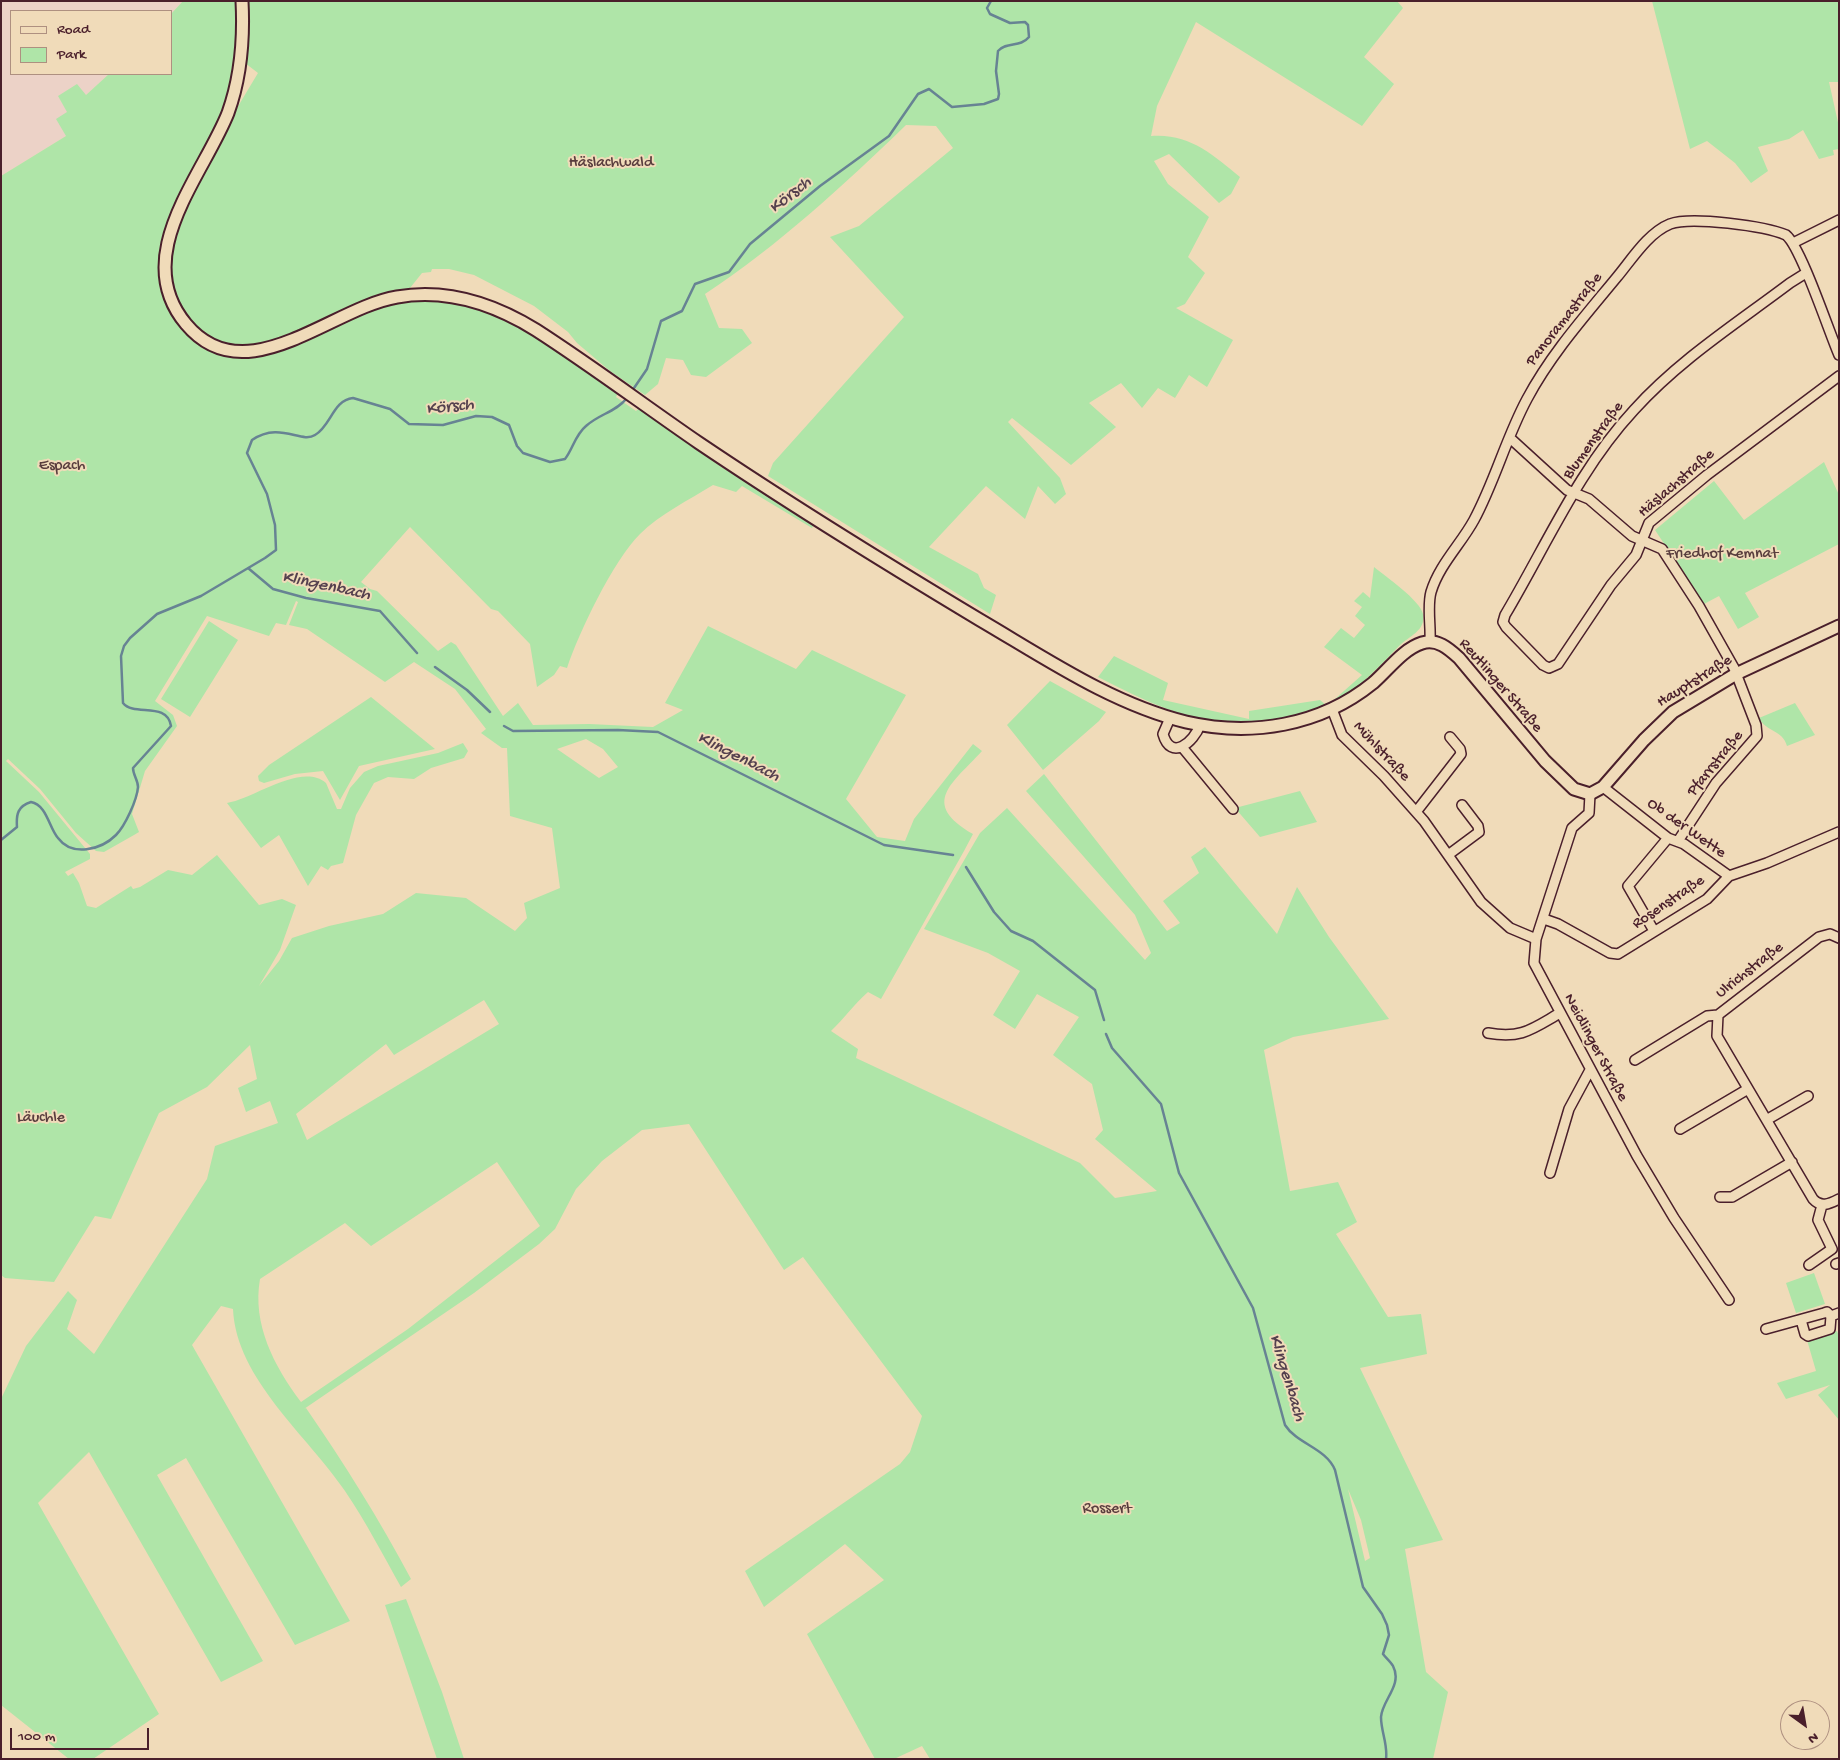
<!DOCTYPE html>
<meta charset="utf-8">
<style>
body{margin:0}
#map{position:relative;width:1840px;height:1760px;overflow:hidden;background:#f0dbb9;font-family:"Gochi Hand",sans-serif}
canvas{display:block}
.frame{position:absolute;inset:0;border:2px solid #4a1f2b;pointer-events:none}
.legend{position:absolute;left:10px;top:10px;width:162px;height:65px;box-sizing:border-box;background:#f0dbb9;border:1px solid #ae9080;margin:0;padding:6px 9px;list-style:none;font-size:15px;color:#4a1f2b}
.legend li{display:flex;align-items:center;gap:10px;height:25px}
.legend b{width:25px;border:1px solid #ae9080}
.north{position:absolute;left:1780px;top:1700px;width:50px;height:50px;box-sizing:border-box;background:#f0dbb9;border:1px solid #ae9080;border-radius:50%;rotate:148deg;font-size:14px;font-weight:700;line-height:20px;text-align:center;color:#4a1f2b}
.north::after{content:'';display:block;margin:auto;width:18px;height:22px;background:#4a1f2b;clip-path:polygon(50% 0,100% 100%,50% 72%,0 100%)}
.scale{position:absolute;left:10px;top:1728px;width:139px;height:22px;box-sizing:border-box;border:2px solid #4a1f2b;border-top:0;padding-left:6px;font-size:15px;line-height:18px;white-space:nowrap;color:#4a1f2b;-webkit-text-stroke:4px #f0dbb9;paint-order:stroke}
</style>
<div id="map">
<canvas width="1840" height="1760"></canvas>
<div class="frame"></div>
<ul class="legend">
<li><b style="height:6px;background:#f0dbb9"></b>Road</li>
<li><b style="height:14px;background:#afe5a8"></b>Park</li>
</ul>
<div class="north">N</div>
<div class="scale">100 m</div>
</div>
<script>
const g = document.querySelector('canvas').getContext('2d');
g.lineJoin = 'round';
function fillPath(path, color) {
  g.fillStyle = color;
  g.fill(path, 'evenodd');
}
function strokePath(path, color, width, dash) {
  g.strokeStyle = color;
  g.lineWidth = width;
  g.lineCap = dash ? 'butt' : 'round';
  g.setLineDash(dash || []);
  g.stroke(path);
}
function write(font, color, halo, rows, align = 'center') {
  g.font = font + ' "Gochi Hand",sans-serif';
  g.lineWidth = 4;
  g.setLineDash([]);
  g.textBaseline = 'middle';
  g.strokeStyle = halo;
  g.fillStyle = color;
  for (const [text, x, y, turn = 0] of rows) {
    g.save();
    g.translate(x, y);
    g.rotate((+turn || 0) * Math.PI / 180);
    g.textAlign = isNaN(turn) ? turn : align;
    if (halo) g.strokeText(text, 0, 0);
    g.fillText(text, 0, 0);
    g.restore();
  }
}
const built = new Path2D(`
 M1 1H183L171 14V11H11V74H109L86 95 58 96 68 112 66 136 1 176Z`);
const green = new Path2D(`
 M183 1H239C239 39 237 80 222 115 210 143 169 200 168 227 168 245 169 263 169 281 169 289 168 298 169 306 173 324 193 339 208 347 254 371 294 343 336 323 363 311 393 299 423 299 498 299 559 351 618 393L616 397 636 411 639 408 708 455C718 465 724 470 738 475L814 524 812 528 742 486 736 492 713 485C689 500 660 514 640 534 613 561 579 632 567 668L560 666 554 675 537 687 530 644 498 611 491 609 410 527 361 582 370 589 377 591 438 651 451 642 456 645 503 716 518 703 533 725 589 724 653 727 683 710 665 703 708 626 796 669 812 650 906 695 846 799 877 837 905 841 914 819 973 744 982 751C953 783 919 803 973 834L964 851 881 999 868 992C854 1004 844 1019 831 1031L858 1049 856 1058 1080 1163 1115 1198 1157 1191 1095 1139 1103 1130 1092 1084 1053 1055 1079 1017 1037 994 1015 1029 993 1015 1020 971 988 953 924 929 980 833 1007 808 1145 960 1151 953 1135 915 1026 791 1044 774 1167 931 1180 923 1163 901 1199 873 1191 857 1205 847 1277 934 1297 887 1329 937 1389 1019 1293 1037 1264 1050 1290 1191 1338 1182 1357 1222 1336 1234 1388 1317 1421 1314 1427 1354 1360 1368 1443 1540 1405 1549 1426 1672 1448 1692 1433 1759H930L922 1746 894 1759H875L807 1634 884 1580 845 1544 764 1607 745 1571 900 1464 910 1452 922 1416 803 1257 784 1270 689 1124 642 1130 602 1161 576 1189 555 1229 539 1244 474 1293 304 1409 306 1408C344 1463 379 1519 411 1579L401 1587C383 1555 366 1522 345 1491 308 1436 236 1379 233 1309L221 1306 192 1345 350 1621 295 1645 186 1458 157 1475 263 1661 221 1682 89 1452 38 1503 159 1714 93 1759H69L1 1705V1399L26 1346 68 1291 77 1300 67 1329 94 1354 207 1179 215 1146 278 1123 270 1101 246 1112 238 1088 257 1079 250 1045 207 1087 159 1113 111 1219 95 1216 54 1282 5 1278 1 1275V176L66 136 56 119 67 112 58 96 77 84 86 95 109 74H171V14ZM296 601 298 602 289 625 307 629 385 682 414 662 455 689 486 729 481 733 502 748H507L510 816 552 828 560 888 524 903 527 918 515 931 466 898 416 893 383 914 329 926 292 938 279 961 259 986 280 950 296 905 282 899 259 905 217 855 192 875 168 870 140 887 133 889 131 886 96 908 87 906 79 883 73 873 68 876 65 872 90 859V854L39 792 6 761 8 759 40 789 76 833 96 851 104 852 134 835 139 832 132 814 145 771 177 726 173 715 155 701 207 616 269 636 276 623 286 625ZM586 739 603 749 618 767 599 778 557 749ZM484 1000 499 1024 307 1140 296 1114 386 1044 394 1055ZM497 1162 540 1226 408 1329 301 1402C274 1366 252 1324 260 1279L345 1223 371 1246ZM1348 1489 1361 1520 1370 1558 1365 1561Z
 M247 1H1397L1403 8 1364 57 1394 84 1362 126 1196 22 1157 106 1151 136C1189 133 1212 154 1240 177L1231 194 1219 203 1169 154 1154 161 1168 184 1209 217 1188 257 1205 273 1185 304 1176 308 1233 340 1207 387 1189 375 1175 398 1158 388 1142 408 1121 383 1089 403 1116 427 1071 465 1012 418 1008 422 1060 478 1066 494 1055 504 1038 486 1025 519 986 486 929 547 978 574 984 588 996 595 990 614 768 476 773 463 904 317 830 237 859 226 953 148 936 126 906 125C843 186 779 245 705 294L719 328 742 329 752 343 706 377 691 375 683 360 666 358 658 384 645 395 610 371 577 343 568 332 534 306 474 275 449 269H432L431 272 422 273 410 288 355 304 274 342 241 347 224 344 208 336 191 322 180 305 171 276V253L179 220 231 118 258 73 245 63Z
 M1652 1H1839V82H1829L1839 127V149L1833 150 1834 155 1819 159 1803 130 1789 139 1758 147 1768 171 1751 183 1735 163 1707 141 1690 149Z
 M1824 462 1839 495V544L1745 593 1759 617 1738 629 1719 596 1704 604 1655 530 1714 481 1744 520Z
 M1374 567C1386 577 1420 600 1423 614 1426 631 1409 636 1399 646 1380 666 1353 695 1326 706 1315 711 1301 713 1290 716 1275 720 1259 724 1245 724 1189 724 1146 701 1098 677L1114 656 1168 683 1163 700 1249 719V711L1320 700 1327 706 1362 675 1324 647 1341 628 1354 638 1365 625 1355 616 1362 607 1354 601 1363 592 1370 598Z
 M209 621 238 640 190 717 161 699Z
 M1050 681 1106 712 1099 721 1043 770 1007 725Z
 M371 697 435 749 359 766 340 800 323 771 295 774 264 783 259 781 258 776 269 765Z
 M1795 703 1815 735 1787 746C1783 730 1766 732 1759 718Z
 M463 743 468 751 464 758 431 768 414 779 388 777 374 783 356 815 343 863 331 866 328 870 321 866 308 886 279 835 261 848 227 803C254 799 301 762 326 783L337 809H341L350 788 364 772 378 766 438 753Z
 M1300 791 1317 822 1260 837 1235 808Z
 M1814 1273 1825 1304 1796 1313 1786 1283Z
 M1837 1331 1839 1336V1420L1818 1395 1830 1385 1786 1399 1777 1383 1816 1371 1807 1340Z
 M406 1599 442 1692 464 1759H437L385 1605Z`);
const stream = new Path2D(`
 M632 391 647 369 661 321 682 311 695 284 729 272 750 244 820 186 889 136 918 94 929 89 952 107 984 104 998 99 999 94 996 71 998 51C1007 41 1020 48 1029 37L1028 25 1025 22 1010 23 990 14 987 8 991 1
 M248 568 273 589 306 598 380 611 417 653
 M435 667 467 690 490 712
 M504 726 513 731 618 730 658 732 884 845 953 855
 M1 840 17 827C16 814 18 806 31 802 47 805 49 828 58 838 72 857 101 850 116 835 125 826 137 800 138 787 138 780 133 775 133 768L171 726C167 701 134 717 123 703L121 656 124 646 130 638 157 614 201 596 265 558 276 550 275 525 267 494 247 453 252 440C280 421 301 444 315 435 331 426 333 400 353 398L390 409 409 424 443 425 476 416 492 417 509 425 517 446 523 453 550 462 565 459C573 449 575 435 586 426 599 414 616 412 627 398
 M966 867 994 912 1011 931 1033 941 1095 990 1104 1020
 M1106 1034 1112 1048 1161 1104 1179 1173 1253 1308 1285 1425C1297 1444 1326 1448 1335 1470L1363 1587 1382 1614 1387 1625 1389 1635 1383 1654C1386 1658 1391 1662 1393 1666 1403 1685 1382 1700 1381 1717 1381 1732 1388 1744 1386 1759`);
const minor = new Path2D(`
 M1793 243 1839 220
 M1806 273 1790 283C1737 323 1679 360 1634 410 1579 469 1546 546 1505 615L1503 622 1506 627 1543 665 1549 668 1558 664 1611 585 1636 555 1649 523 1707 475 1839 376
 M1510 438 1567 490 1589 499 1632 536 1662 549 1699 606 1734 668 1756 725 1757 736 1716 783 1678 841
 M1430 641C1431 626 1427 606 1431 592 1439 565 1461 544 1474 520 1495 481 1506 438 1527 399 1551 354 1585 316 1617 277 1632 259 1648 233 1670 224 1691 216 1765 226 1786 235 1801 247 1829 332 1839 355
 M1332 709 1342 735 1384 776 1424 821 1481 902 1510 928 1536 939
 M1170 718 1163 734C1171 762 1194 742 1200 725
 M1182 747 1233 809
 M1603 787 1668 838 1684 844 1729 876
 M1590 794 1589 813 1572 828 1536 939 1534 963 1637 1156 1674 1218 1729 1300
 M1416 812 1461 754 1460 749 1450 737
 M1448 855 1479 832 1478 826 1462 805
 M1544 919 1558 924 1610 953 1618 954 1707 899 1729 876 1767 863 1839 832
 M1654 931 1628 886 1668 838
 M1718 1015 1717 1036 1813 1199C1821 1208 1829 1204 1839 1199
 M1488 1033C1522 1039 1532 1029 1560 1013
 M1635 1060 1707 1016 1718 1015 1819 937 1830 934 1839 938
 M1768 1119 1808 1096
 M1680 1129 1748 1089
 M1550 1173 1569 1109 1590 1070
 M1720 1197H1732L1792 1162
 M1836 1264 1839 1263
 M1809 1265 1832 1249 1818 1220 1822 1205
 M1801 1320 1805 1334 1808 1336 1830 1329 1831 1316
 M1766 1329 1824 1313 1827 1312 1831 1316 1839 1313`);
const major = new Path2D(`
 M242 1C244 39 241 77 228 113 203 176 129 256 186 324 245 395 331 308 397 297 448 288 494 304 536 330 592 366 645 406 699 443 791 505 885 563 980 620 1045 658 1112 704 1186 722 1251 737 1320 726 1373 683 1388 670 1403 649 1422 643 1437 638 1449 649 1459 658L1545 761 1574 789 1590 794 1603 787 1644 740 1673 712 1736 674 1839 626`);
const parkNames = [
 ["Häslachwald",611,164],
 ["Espach",62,467],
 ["Friedhof Kemnat",1722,555],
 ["Läuchle",41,1119],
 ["Rossert",1107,1510]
];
const streetNames = [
 ["Panoramastraße",1565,320,-52],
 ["Blumenstraße",1594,441,-54],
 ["Häslachstraße",1677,484,-41],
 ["Hauptstraße",1695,682,-32],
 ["Reutlinger Straße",1500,686,49],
 ["Mühlstraße",1381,752,47],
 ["Pfarrstraße",1716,764,-51],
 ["Ob der Wette",1686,829,35],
 ["Rosenstraße",1669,903,-34],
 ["Ulrichstraße",1750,971,-38],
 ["Neidlinger Straße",1595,1048,62]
];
const waterNames = [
 ["Körsch",791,196,-38],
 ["Körsch",450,408,-6],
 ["Klingenbach",326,587,12],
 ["Klingenbach",738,758,27],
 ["Klingenbach",1286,1378,73]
];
fillPath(built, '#ecd2c7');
fillPath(green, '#afe5a8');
strokePath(stream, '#678393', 2.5);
strokePath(minor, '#4a1f2b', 12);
strokePath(major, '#4a1f2b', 15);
strokePath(minor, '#f0dbb9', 9);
strokePath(major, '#f0dbb9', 11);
write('16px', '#593d3e', '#f0dbb9', parkNames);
write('16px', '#4a1f2b', '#f0dbb9', streetNames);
write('italic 18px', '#54404e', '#f0dbb9', waterNames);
</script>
